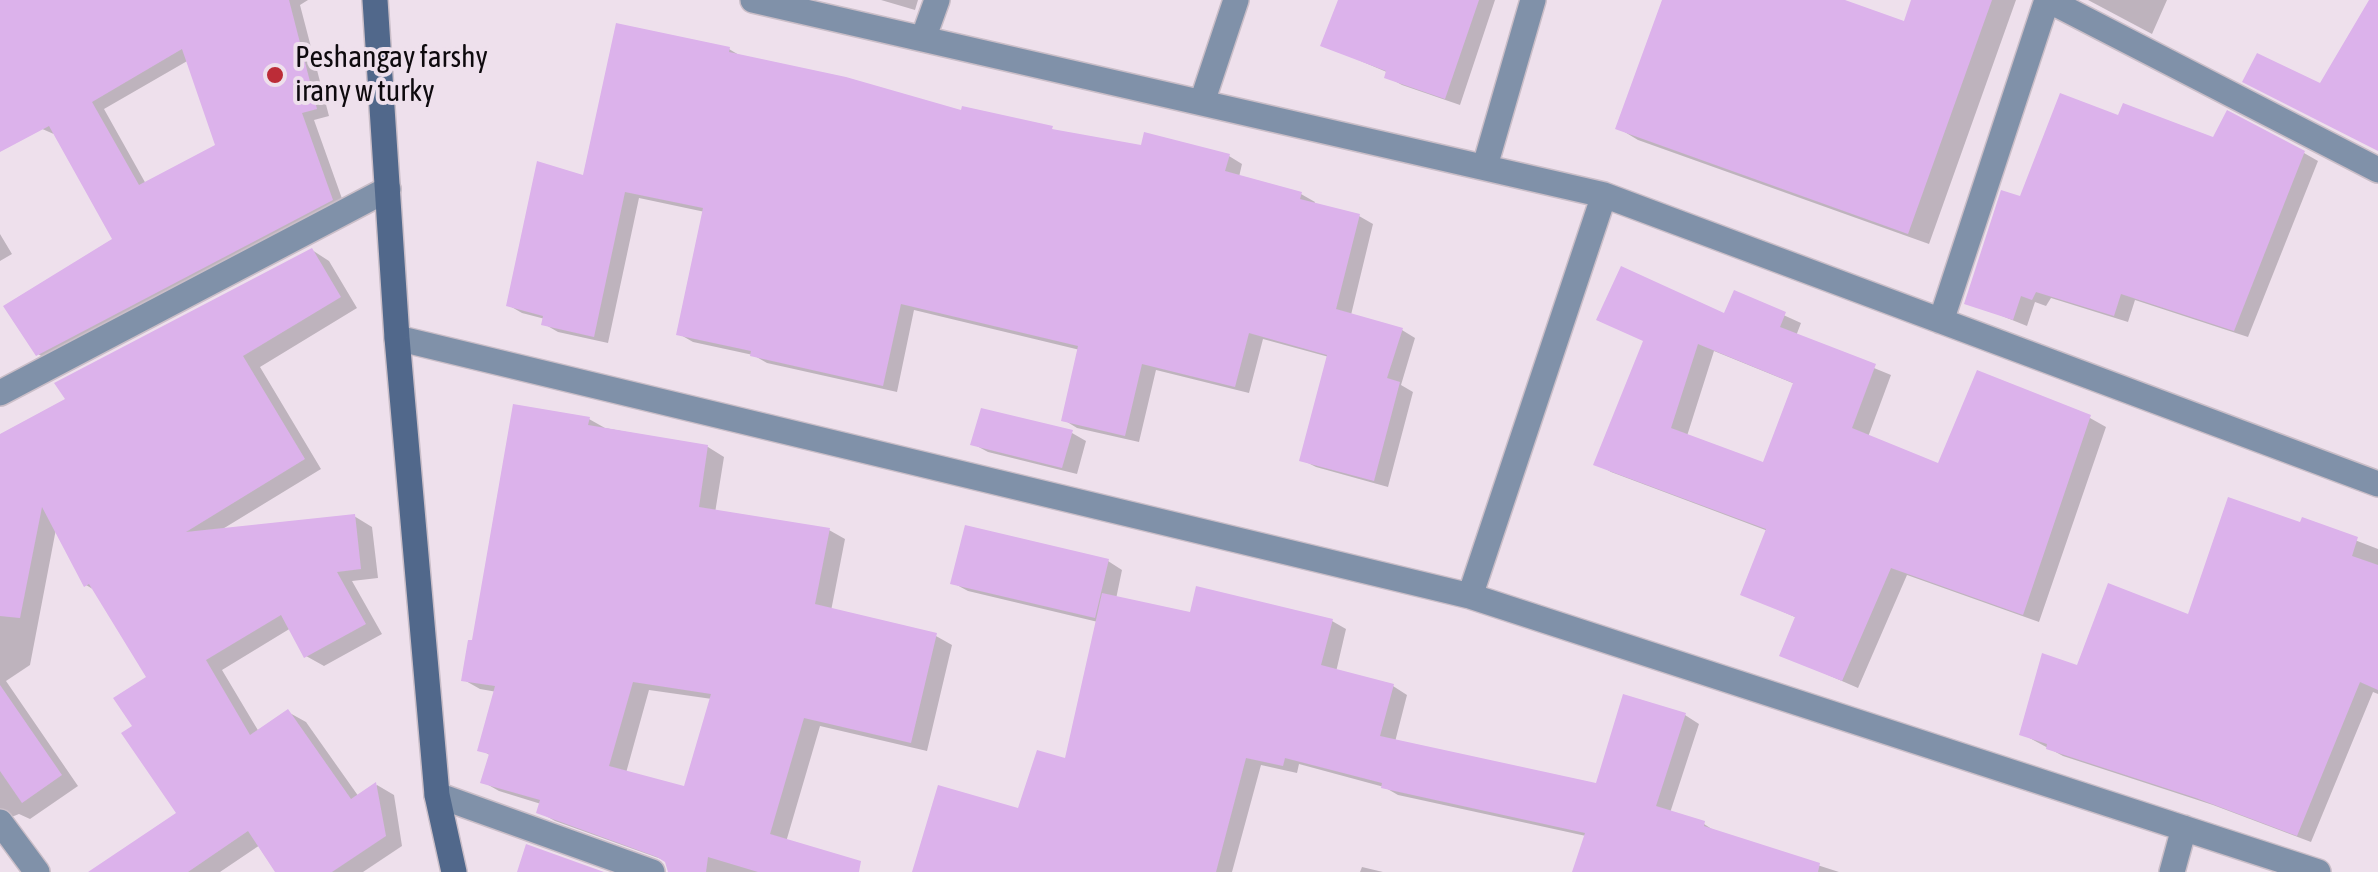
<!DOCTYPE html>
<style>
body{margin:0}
canvas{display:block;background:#eee0ec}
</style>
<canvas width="2378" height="872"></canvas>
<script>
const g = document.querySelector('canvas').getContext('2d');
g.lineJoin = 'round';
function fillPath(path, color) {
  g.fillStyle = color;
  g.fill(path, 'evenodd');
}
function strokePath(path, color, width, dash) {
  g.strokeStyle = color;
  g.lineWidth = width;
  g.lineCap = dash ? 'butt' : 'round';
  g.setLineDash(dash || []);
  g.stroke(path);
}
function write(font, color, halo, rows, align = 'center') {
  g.font = font + ' "Asap Condensed",sans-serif';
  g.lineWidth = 8;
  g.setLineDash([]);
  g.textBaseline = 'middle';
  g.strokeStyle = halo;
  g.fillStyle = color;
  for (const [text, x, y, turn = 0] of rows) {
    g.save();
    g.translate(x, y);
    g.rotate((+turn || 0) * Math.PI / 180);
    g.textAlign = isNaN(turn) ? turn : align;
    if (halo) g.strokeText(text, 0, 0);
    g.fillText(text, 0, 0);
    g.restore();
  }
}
const shadow = new Path2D(`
 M0 0H308L300 5 329 116 314 120 345 207 51 362 38 354 116 240 56 135 40 128 0 56ZM189 60 218 146 146 184 104 109Z
 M881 0H918L915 10Z
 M1340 0H1495L1460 105 1402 85 1387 77 1389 73 1323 45Z
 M1664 0H1838L1905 24 1914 0H2016L1929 244 1638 140 1618 128Z
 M2088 0H2167L2152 34Z
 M729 49 744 58 963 113 1143 148 1229 156 1242 164 1239 177 1301 194 1315 202 1314 205 1359 216 1373 224 1351 315 1402 330 1415 338 1401 385 1413 392 1388 487 1316 467 1302 460 1329 357 1263 339 1249 393 1156 370 1139 442 1077 428 1064 420 1080 350 914 310 897 392 767 363 753 355 693 342 679 334 705 212 639 198 608 343 558 332 544 324 545 319 522 313 508 305 585 178Z
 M2120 118 2215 140 2304 153 2318 161 2248 337 2135 300 2128 322 2051 298 2046 306 2035 302 2027 326 1967 302 2022 200Z
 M0 234 12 254 0 261Z
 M312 250 329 261 357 308 260 367 321 469 221 530 354 516 372 527 378 578 352 581 382 634 324 666 306 656 291 628 222 670 259 732 288 712 306 722 359 797 377 785 394 795 402 846 363 872H278L260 845 220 872H93L179 813 135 727 149 678 96 591 86 585 56 529 30 665 6 681 78 786 30 819 19 814 9 818 0 839V437L68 400Z
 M1735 293 1801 323 1796 336 1891 375 1868 437 1939 466 2090 418 2106 427 2039 622 1907 575 1858 688 1782 655 1797 618 1743 594 1768 531 1611 472 1596 463 1646 342 1725 317ZM1714 351 1795 384 1765 465 1687 436Z
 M589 419 605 428 708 447 724 457 715 513 829 530 845 539 831 611 936 636 952 645 927 751 820 726 786 842 800 872H669L670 868 664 860 555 821 539 812 541 804 499 791 483 782 491 756 480 749 497 692 480 689 464 680 474 643ZM649 690 712 699 685 789 626 773Z
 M1072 433 1086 441 1077 474 988 452 973 444Z
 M2303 520 2378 549V694L2373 692 2311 842 2213 805 2063 756 2022 734 2078 669 2189 618 2301 525Z
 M1108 561 1122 570 1116 599 1191 615 1332 621 1346 629 1336 672 1393 686 1407 695 1395 742 1598 786 1685 715 1699 724 1670 813 1704 824 1718 833 1839 872H1575L1586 836 1398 795 1384 787 1299 764 1297 773 1261 765 1232 872H914L1019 811 1066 762 1098 622 968 591 953 583Z
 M1362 867 1383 872H1360Z`);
const building = new Path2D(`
 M0 0H289L317 109 302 113 333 200 36 356 3 306 112 239 49 126 0 152ZM182 49 215 145 139 185 92 102Z
 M1338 0H1479L1445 99 1384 78 1386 71 1320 46Z
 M1662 0H1845L1904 21 1911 0H1992L1908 234 1615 129Z
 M2369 0H2378V151L2242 82 2257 53 2320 83Z
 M616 23 730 47 729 52 846 77 961 110 962 106 1053 126 1052 129 1141 145 1144 132 1230 154 1225 171 1302 192 1300 199 1360 214 1336 309 1403 328 1387 378 1400 382 1374 481 1299 461 1327 355 1249 333 1235 387 1142 364 1125 436 1061 421 1078 346 901 304 883 386 750 356 751 351 676 335 703 208 625 192 594 337 541 325 543 316 506 306 537 161 583 175Z
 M2060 93 2118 115 2123 103 2213 137 2227 110 2305 151 2234 331 2121 294 2114 316 2036 292 2032 300 2021 296 2013 320 1964 304 2001 190 2020 196Z
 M312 248 341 297 243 356 305 459 186 532 355 514 361 569 337 572 366 624 304 658 281 615 206 660 250 735 288 709 351 799 376 782 386 836 332 872H275L248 831 188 872H88L176 813 121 733 132 726 113 698 146 677 89 584 84 587 42 507 20 618 0 616V434L65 399 54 383Z
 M1621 266 1724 313 1734 290 1786 312 1780 327 1876 364 1852 428 1938 463 1977 370 2091 415 2023 615 1891 568 1842 681 1779 656 1795 617 1740 595 1766 529 1593 465 1643 341 1596 320ZM1698 344 1793 383 1763 462 1671 428Z
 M513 404 590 417 588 425 708 445 699 507 830 528 815 604 937 633 911 743 804 718 770 834 861 861 859 872H758L708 857 706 872H668L665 862 657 857 536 813 540 800 480 783 489 754 477 751 495 686 461 681 468 640H472ZM633 682 711 694 684 786 609 766Z
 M981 408 1073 430 1062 468 970 445Z
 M2228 497 2300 522 2302 517 2358 537 2352 556 2378 565V690L2360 682 2297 836 2196 798 2046 749 2047 744 2019 735 2042 653 2077 665 2108 583 2188 614Z
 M965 525 1109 559 1095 618 950 584Z
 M1196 586 1333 619 1321 665 1394 684 1380 736 1596 783 1623 694 1686 713 1656 806 1705 821 1704 826 1820 863 1818 872H1572L1585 833 1381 788 1382 783 1285 758 1283 766 1246 758 1216 872H912L938 785 1018 808 1037 750 1065 758 1102 593 1190 612Z
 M0 685 62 775 22 803 0 771Z
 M526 844 604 872H517Z`);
const street = new Path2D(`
 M753 0 1604 195 2378 484
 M2048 0 2378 170
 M923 39 937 0
 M1202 102 1236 0
 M1485 166 1533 0
 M1941 321 2047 0
 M397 338 1470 596 2318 872
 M0 393 388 189
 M1470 596 1604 195
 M437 795 652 872
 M0 822 37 872
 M2172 872 2184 828`);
const secondary = new Path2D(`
 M375 0 397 338 437 795 454 872`);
const markers = [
 [275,75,10,"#bc2c37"]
];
const poiNames = [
 ["Peshangay farshy",295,58],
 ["irany w turky",295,92]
];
fillPath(shadow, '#0003');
fillPath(building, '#dcb2eb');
strokePath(street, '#cabec8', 28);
strokePath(secondary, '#cabec8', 28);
strokePath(street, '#8091a9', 25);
strokePath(secondary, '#51688b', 25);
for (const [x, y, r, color] of markers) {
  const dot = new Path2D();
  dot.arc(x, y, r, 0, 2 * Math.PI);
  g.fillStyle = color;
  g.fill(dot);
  strokePath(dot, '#eee0ec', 4);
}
write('30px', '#0e0a0e', '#eee0ec', poiNames, 'left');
</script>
